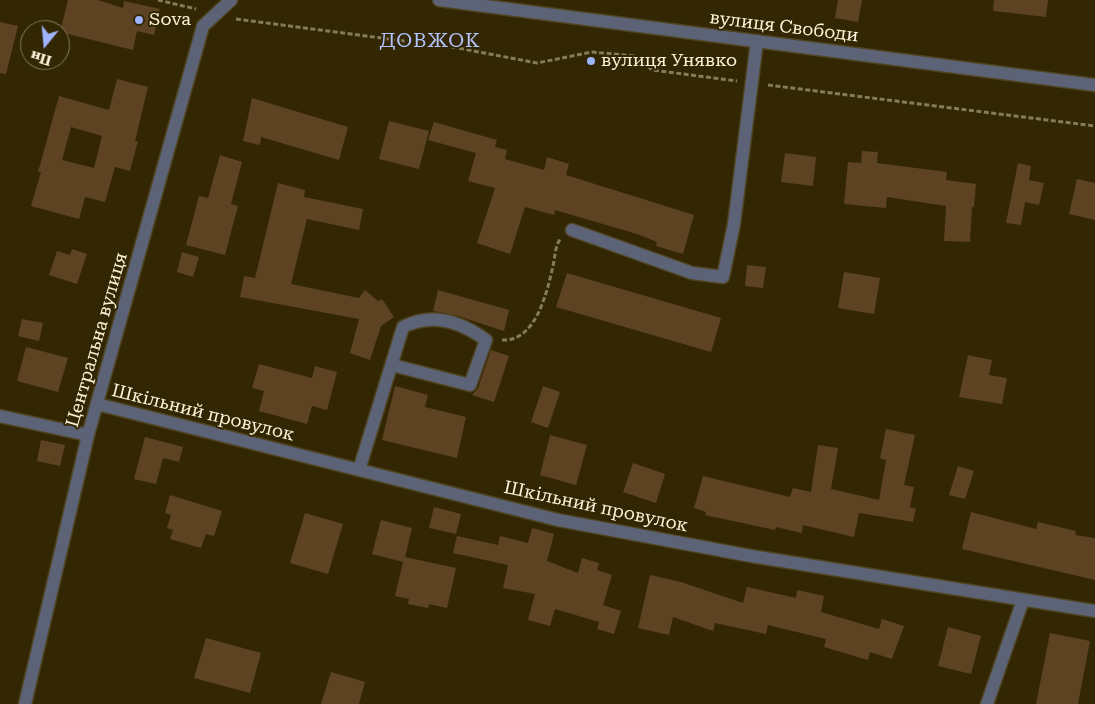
<!DOCTYPE html>
<meta charset="utf-8">
<style>
body{margin:0}
#map{position:relative;width:1095px;height:704px;overflow:hidden;background:#332703;font-family:"Roboto Serif",serif}
canvas{display:block}
.north{position:absolute;left:20px;top:20px;width:50px;height:50px;box-sizing:border-box;background:#332703;border:1px solid #837959;border-radius:50%;rotate:197deg;font-size:14px;font-weight:700;line-height:20px;text-align:center;color:#fbf3da}
.north::after{content:'';display:block;margin:auto;width:18px;height:22px;background:#9eb4fd;clip-path:polygon(50% 0,100% 100%,50% 72%,0 100%)}
</style>
<div id="map">
<canvas width="1095" height="704"></canvas>
<div class="north">Пн</div>
</div>
<script>
const g = document.querySelector('canvas').getContext('2d');
g.lineJoin = 'round';
function fillPath(path, color) {
  g.fillStyle = color;
  g.fill(path, 'evenodd');
}
function strokePath(path, color, width, dash) {
  g.strokeStyle = color;
  g.lineWidth = width;
  g.lineCap = dash ? 'butt' : 'round';
  g.setLineDash(dash || []);
  g.stroke(path);
}
function write(font, color, halo, rows, align = 'center') {
  g.font = font + ' "Roboto Serif",serif';
  g.lineWidth = 4;
  g.setLineDash([]);
  g.textBaseline = 'middle';
  g.strokeStyle = halo;
  g.fillStyle = color;
  for (const [text, x, y, turn = 0] of rows) {
    g.save();
    g.translate(x, y);
    g.rotate((+turn || 0) * Math.PI / 180);
    g.textAlign = isNaN(turn) ? turn : align;
    if (halo) g.strokeText(text, 0, 0);
    g.fillText(text, 0, 0);
    g.restore();
  }
}
const building = new Path2D(`
 M68 0H98L123 8 124 1 160 9 154 35 137 31 133 50 60 32Z
 M838 0H862L858 22 835 18Z
 M994 0H1048L1046 17 993 11Z
 M0 22 18 26 6 74 0 73Z
 M117 79 148 87 135 141H138L130 171 115 167 105 202 85 197 79 219 31 206 41 172H38L59 96 109 110ZM71 127 102 136 94 168 62 160Z
 M252 98 348 127 339 160 261 137 260 145 243 141Z
 M389 121 429 131 419 169 379 159Z
 M434 122 497 140 495 147 507 150 505 159 544 170 547 157 569 164 566 175 694 215 683 254 656 246 657 242 637 234 555 210 554 215 525 207 510 254 477 243 495 188 468 181 476 153 428 140Z
 M862 151 878 152 877 163 947 172 946 180 976 184 974 207H972L970 242 944 241 946 206 887 197 886 208 844 204 848 162 861 163Z
 M785 153 816 157 813 186 781 182Z
 M220 155 242 162 231 204 238 206 225 255 186 245 199 196 208 198Z
 M1018 163 1031 166 1029 180 1044 183 1039 205 1025 202 1021 225 1006 223Z
 M1077 179 1095 183V220L1069 214Z
 M278 183 305 190 304 197 363 209 359 230 307 219 291 284 359 298 365 290 378 301 382 299 394 317 381 326 370 360 350 353 359 319 240 297 244 276 255 278Z
 M72 249 87 254 77 284 49 275 57 251 70 255Z
 M182 252 199 257 193 277 177 272Z
 M747 265 766 267 763 288 745 286Z
 M844 272 880 278 874 314 838 308Z
 M567 273 721 318 711 352 556 307Z
 M438 290 509 310 504 331 458 316 433 311Z
 M22 319 43 323 39 341 18 336Z
 M26 347 68 358 58 392 17 381Z
 M491 350 509 356 494 402 472 395 478 388Z
 M968 355 992 360 989 375 1007 378 1002 404 959 397Z
 M259 364 312 378 315 366 337 372 327 410 312 406 307 424 259 411 264 391 252 388Z
 M395 386 428 395 425 407 466 417 457 458 382 440Z
 M543 386 560 392 548 428 531 422Z
 M886 429 915 435 904 485 914 487 910 507 916 509 913 522 859 513 854 537 803 525 802 533 776 527 775 530 705 515 706 512 694 508 703 476 790 497 793 488 811 492 818 445 838 448 831 489 879 500 886 460 880 458Z
 M550 435 587 445 576 485 540 475Z
 M145 437 183 447 179 462 163 458 156 484 134 479Z
 M41 440 65 445 60 466 37 461Z
 M633 463 665 474 656 503 623 492Z
 M958 466 974 471 965 499 949 495Z
 M170 495 222 511 214 536 206 534 201 548 170 539 173 530 167 528 171 515 165 513Z
 M434 507 461 514 456 534 429 528Z
 M971 512 1036 529 1038 522 1076 531 1075 535 1095 538V580L962 549Z
 M305 513 343 524 328 574 290 563Z
 M381 520 412 528 405 557 456 568 447 608 429 604 428 608 408 604 409 599 395 596 403 562 372 554Z
 M532 528 554 534 547 561 578 573 582 558 599 563 597 570 612 575 603 605 621 611 614 634 597 629 599 622 555 609 550 626 528 620 535 594 503 588 508 565 453 553 457 536 498 545 500 536 528 543Z
 M650 575 681 582 743 603 747 587 796 598 797 590 824 596 821 612 879 629 882 619 904 626 892 659 870 652 868 660 824 647 826 639 768 625 766 634 715 623 713 631 673 617 669 635 638 628Z
 M948 627 981 636 971 674 938 666Z
 M1050 633 1090 641 1078 704H1036Z
 M206 638 261 653 250 693 194 678Z
 M331 672 365 682 359 704H321Z`);
const path = new Path2D(`
 M158 0 196 9
 M236 19 458 48 537 63 592 52 635 56 652 70 737 81
 M768 85 1095 126
 M502 340C536 342 547 292 553 266 555 257 555 247 560 239`);
const minor = new Path2D(`
 M439 0 1095 85
 M572 230 692 273 723 277 734 224 757 41
 M97 404 558 520 751 556 1095 611
 M0 416 88 435
 M359 470 403 327C432 312 460 321 486 340L470 385 392 365
 M25 704 88 435 203 26 231 0
 M987 704 1023 600`);
const markers = [
 [139,20,5,"#9eb4fd"],
 [591,61,5,"#9eb4fd"]
];
const poiNames = [
 ["Sova",149,20],
 ["вулиця Унявко",601,61]
];
const streetNames = [
 ["вулиця Свободи",784,27,7],
 ["Центральна вулиця",97,340,-74],
 ["Шкільний провулок",203,413,14],
 ["Шкільний провулок",596,507,12]
];
const quarterNames = [
 ["ДОВЖОК",430,41]
];
fillPath(building, '#5d4321');
strokePath(minor, '#4f4421', 15);
strokePath(path, '#857b5b', 3, [5, 2.5]);
strokePath(minor, '#5d6376', 12);
for (const [x, y, r, color] of markers) {
  const dot = new Path2D();
  dot.arc(x, y, r, 0, 2 * Math.PI);
  g.fillStyle = color;
  g.fill(dot);
  strokePath(dot, '#332703', 2);
}
write('18px', '#fbf3da', '#332703', poiNames, 'left');
write('18px', '#fbf3da', '#332703', streetNames);
g.letterSpacing = '1px';
write('20px', '#b2c3fa', '#332703', quarterNames);
g.letterSpacing = '0px';
</script>
